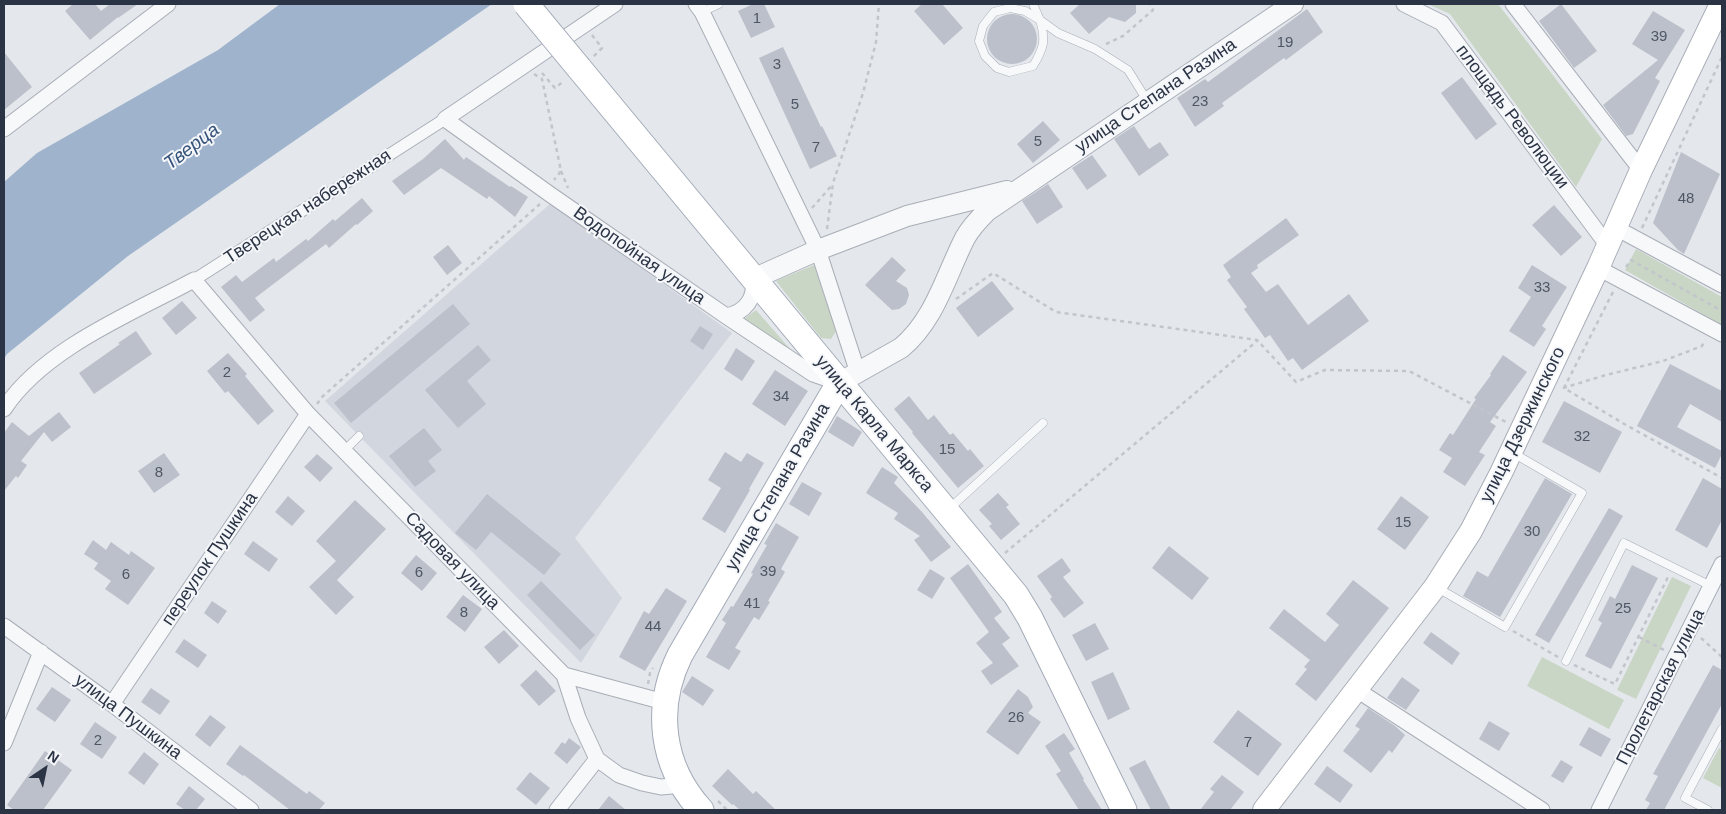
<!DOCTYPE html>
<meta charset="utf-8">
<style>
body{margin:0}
#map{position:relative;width:1726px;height:814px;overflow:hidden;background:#e4e7ec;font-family:Helvetica,sans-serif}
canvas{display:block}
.frame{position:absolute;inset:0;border:5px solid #2b3445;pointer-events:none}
.north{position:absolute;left:20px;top:744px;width:50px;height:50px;-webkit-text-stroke:4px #f4f6f9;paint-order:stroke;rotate:34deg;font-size:14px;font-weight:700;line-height:20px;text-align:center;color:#2b3445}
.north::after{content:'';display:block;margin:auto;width:18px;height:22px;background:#2b3445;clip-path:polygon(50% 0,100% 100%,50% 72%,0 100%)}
</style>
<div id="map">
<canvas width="1726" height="814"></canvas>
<div class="frame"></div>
<div class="north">N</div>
</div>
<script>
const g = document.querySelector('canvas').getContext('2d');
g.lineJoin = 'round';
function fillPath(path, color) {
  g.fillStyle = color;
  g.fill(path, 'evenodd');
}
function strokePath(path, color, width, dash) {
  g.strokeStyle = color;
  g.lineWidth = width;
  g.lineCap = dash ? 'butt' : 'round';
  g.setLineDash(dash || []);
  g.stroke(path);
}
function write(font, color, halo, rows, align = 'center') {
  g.font = font + ' Helvetica,sans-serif';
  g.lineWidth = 4;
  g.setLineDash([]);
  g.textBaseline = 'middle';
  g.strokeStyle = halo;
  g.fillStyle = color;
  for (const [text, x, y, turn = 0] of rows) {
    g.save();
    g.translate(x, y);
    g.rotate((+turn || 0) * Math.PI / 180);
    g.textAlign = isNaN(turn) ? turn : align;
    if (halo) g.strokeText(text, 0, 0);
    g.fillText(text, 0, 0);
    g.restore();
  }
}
const built = new Path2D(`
 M551 203 732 333 575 538 622 598 581 663 325 401Z`);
const green = new Path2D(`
 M1428 4H1498L1602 139 1576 187 1450 14Z
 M1636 249 1722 297V325L1625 270Z
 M814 265 836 331 831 339 821 338 776 281Z
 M756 310 797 357 744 319Z
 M1672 577 1691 586 1636 699 1617 690Z
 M1542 657 1624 700 1609 729 1527 686Z
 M1719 748 1722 750V788L1703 778Z`);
const water = new Path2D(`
 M280 4H492L128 256 7 354 4 359V182L37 153 218 50Z`);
const building = new Path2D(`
 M73 4H95L101 11 110 4H138L118 18V17L90 40 65 11Z
 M753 4H764L775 27 751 38 738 11Z
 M922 4H942L963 28 944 45 914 11Z
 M1080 4H1136V13L1125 22 1109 17 1089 34 1070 13Z
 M1561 4 1597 51 1574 68 1539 21Z
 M1307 9 1323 32 1286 60 1284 58 1222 103 1224 106 1195 127 1177 98 1205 79 1208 82Z
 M1653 11 1685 30 1655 78 1660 81 1633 134 1626 136 1603 105 1658 60 1632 44Z
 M987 39a25 25 0 1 1 50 0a25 25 0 1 1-50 0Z
 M783 47 821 127 822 126 837 156 810 169 759 58Z
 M4 52 32 87 4 110Z
 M1462 77 1497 124 1476 140 1441 93Z
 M1043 121 1060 140 1033 163 1017 144Z
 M1134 126 1149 149 1160 142 1169 155 1139 176 1114 139Z
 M445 139 464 160 466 157 510 187 511 186 528 197 515 217 489 196 487 199 441 168 404 195 392 181 423 159Z
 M1681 152 1720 174 1684 254 1678 250 1653 223Z
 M1092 155 1107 176 1087 190 1072 168Z
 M1048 184 1063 207 1037 224 1022 201Z
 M362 198 373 211 357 225 356 224 329 248 326 244 255 298 265 310 250 322 221 287 236 275 242 282 274 258 276 262 306 239 308 241 333 219 335 221Z
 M1554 205 1582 237 1561 256 1532 225Z
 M1286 218 1299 235 1257 265 1258 268 1251 273 1266 292 1278 284 1308 325 1349 294 1369 321 1302 370 1293 358 1288 361 1270 335 1265 338 1244 309 1247 307 1227 280 1231 277 1223 265Z
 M448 245 462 263 447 275 433 257Z
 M892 257 906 270 896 281 907 288 909 295 906 304 899 309 892 310 865 285Z
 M1532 265 1567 287 1542 326 1546 329 1534 347 1509 331 1531 297 1518 288Z
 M992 281 1014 309 978 337 956 308Z
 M182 301 197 318 176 335 162 318Z
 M453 304 470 324 351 423 334 403Z
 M700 326 713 334 703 350 690 341Z
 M136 331 152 354 94 394 79 373 120 344 118 343Z
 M478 345 491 360 467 381 486 404 458 428 425 390Z
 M736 348 755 361 742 381 724 369Z
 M228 353 247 374 245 376 274 411 258 425 228 391 225 393 207 371Z
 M1503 355 1527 372 1490 422 1496 426 1479 452 1485 455 1465 486 1443 472 1452 458 1439 450 1450 433 1453 435 1476 399 1474 398 1491 375 1490 374Z
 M1670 364 1722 391V422L1690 404 1677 427 1722 451V454L1715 468 1637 426Z
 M775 370 808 391 785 426 752 404Z
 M909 396 928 420 934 415 950 435 953 433 968 451 970 449 984 466 958 488 912 433 913 432 894 409Z
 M1564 401 1622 432 1600 473 1542 442Z
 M59 412 71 427 52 442 44 432 21 461 27 465 18 478 16 476 4 491V433L12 422 29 436Z
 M837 416 862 432 853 447 828 432Z
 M424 428 442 450 428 461 436 471 415 487 389 456Z
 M725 452 741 462 747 453 764 463 749 489 750 490 725 533 702 519 721 488 708 480Z
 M164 453 180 475 154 493 138 471Z
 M317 454 333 468 320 482 304 467Z
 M882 467 898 477 894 483 922 512 951 547 931 562 914 540 920 536 894 519 898 513 866 493Z
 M1545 478 1572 494 1500 617 1463 596 1477 571 1488 577Z
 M1703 478 1722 489V520L1707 548 1675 530Z
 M802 482 822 493 809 516 789 504Z
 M998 493 1009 505 1006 507 1020 524 1001 540 989 526 992 524 979 510Z
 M487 494 561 554 544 575 491 532 476 550 455 533Z
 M288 496 305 511 292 526 275 512Z
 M1401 496 1429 517 1405 550 1377 529Z
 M355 500 386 529 337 580 354 597 336 615 309 587 336 561 316 541Z
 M1609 508 1623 516 1549 643 1535 635Z
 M776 523 799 537 781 569 785 572 768 601 770 602 759 620 754 617 735 648 741 651 729 670 706 657 726 623 722 620 731 606 733 607 753 574 751 573 767 545 764 544Z
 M93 540 106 550 111 542 129 555 131 551 155 568 128 605 105 589 111 581 94 569 98 563 84 554Z
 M253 541 278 559 269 572 244 554Z
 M1169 546 1209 578 1192 600 1152 568Z
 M416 555 437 573 422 591 401 573Z
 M1062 558 1071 571 1063 577 1084 603 1064 618 1050 599 1052 597 1037 576Z
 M968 564 1002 612 994 618 1010 638 1002 644 1019 666 991 685 981 671 993 663 976 643 989 632 950 578Z
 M1632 565 1658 578 1611 669 1585 656 1602 623 1598 620 1610 596 1615 599Z
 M930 569 945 578 932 599 917 590Z
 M1353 580 1389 608 1316 701 1295 684 1307 669 1304 667 1310 660 1269 628 1284 609 1325 642 1339 625 1326 614Z
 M541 581 595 635 580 650 527 595Z
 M666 588 687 601 645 671 619 657 644 611 649 614Z
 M463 595 482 609 465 632 446 617Z
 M212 601 227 611 218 624 204 613Z
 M1095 623 1109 649 1086 661 1072 635Z
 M504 630 519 646 499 664 484 647Z
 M1431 632 1460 653 1452 665 1423 643Z
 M184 639 207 655 198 668 175 652Z
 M1713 665 1722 670V704L1664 810H1646L1650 803 1645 800 1658 776 1653 774Z
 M536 670 556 691 539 706 520 685Z
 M1113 672 1130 709 1108 720 1091 682Z
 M692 676 714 690 703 706 682 692Z
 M1402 677 1420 690 1406 710 1387 698Z
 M52 687 71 700 55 722 36 709Z
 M151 688 170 701 160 715 141 702Z
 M1018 689 1028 697 1033 707 1028 713 1041 722 1018 755 986 732Z
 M1368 708 1395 726 1405 735 1392 753 1389 750 1371 773 1343 751 1360 729 1355 726Z
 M1238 710 1282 744 1258 776 1213 742Z
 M210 715 226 727 210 747 195 735Z
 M1489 721 1510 733 1499 751 1479 739Z
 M95 722 117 737 102 759 80 744Z
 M1589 727 1611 739 1601 757 1579 745Z
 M1064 733 1075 749 1069 753 1084 779 1083 780 1102 810H1079L1056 774 1061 771 1045 746Z
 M569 738 581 747 567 764 554 753 562 742 565 744Z
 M240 745 307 794 309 791 325 803 319 810H290L244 775 243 776 226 764Z
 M45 751 72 770 43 810H14L7 805Z
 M144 752 159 764 144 785 128 773Z
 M1145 760 1171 810H1151L1129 768Z
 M1561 760 1573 767 1563 783 1551 776Z
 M1327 766 1353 785 1340 803 1314 784Z
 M728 769 753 794 756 791 776 810H740L733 804 732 805 712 786Z
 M530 772 550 788 536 805 516 789Z
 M1222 775 1244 792 1230 810H1200L1214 792 1210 789Z
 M189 786 205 799 196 810H185L176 804Z
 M609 796 626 810H598Z`);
const path = new Path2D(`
 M592 35 602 48 593 57
 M1106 44 1123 36 1153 10 1150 4
 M542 73 555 88 564 81
 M534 74 542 79 561 171 554 180
 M561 171 568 188
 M812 208 833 184
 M1642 228 1722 57
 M827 229 833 183 863 93 876 42 879 4
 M1626 267 1631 260 1722 311
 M1613 292 1564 388 1626 425 1722 478
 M956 299 993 273 1056 312 1257 340 1296 382 1325 370 1409 371 1506 422
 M1563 388 1606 375 1663 361 1702 346 1705 340
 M317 404 322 397 540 204
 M1005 553 1257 341
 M1513 631 1558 657
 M1639 637 1664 650
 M1701 638 1722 657
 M1574 665 1615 684 1669 575
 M648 684 650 673 653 668
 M718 801 727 810`);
const service = new Path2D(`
 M1033 4 1040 20 1058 33 1095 49 1128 70 1148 102
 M1010 8 1025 11 1040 20C1046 40 1044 48 1033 66L1009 72 997 68 985 56 979 41 983 26 994 12Z
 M702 12 719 4
 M344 451 359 436
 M950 508 1043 423
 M1436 587 1505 627 1582 493 1513 453
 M1566 661 1624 543 1711 586
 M1708 810 1685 798 1722 729`);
const pedestrian = new Path2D(`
 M194 280 445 119`);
const minor = new Path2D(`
 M615 4 445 119 551 195 726 316 813 374 836 382
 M696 4 702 12 818 250 858 373
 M1404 4 1442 23 1608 246
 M1513 4 1641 170
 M4 129 168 4
 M1616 228 1722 285
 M1598 268 1722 334
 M726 316C745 313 756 298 753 279
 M4 409C43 349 132 313 194 280L308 414 564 675 664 702
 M4 626 112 704 251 810
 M564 675 578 718 597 759 619 775 642 783 661 787 683 785
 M1357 690 1542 810
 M112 704 308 414
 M4 743 41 652
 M557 810 597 759
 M1599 810 1722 564`);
const tertiary = new Path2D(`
 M753 279 818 250 907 216 1007 191
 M839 383 901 348C935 320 946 275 965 238 971 227 979 219 987 211L1293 4`);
const secondary = new Path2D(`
 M1264 810 1435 587 1471 531 1501 473 1598 268 1641 170 1721 4`);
const primary = new Path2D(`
 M579 68 1016 595 1030 618 1124 810
 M701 810C661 766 654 708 680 655L839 383`);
const primaryBridge = new Path2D(`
 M526 4 579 68`);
const numberNames = [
 ["1",757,19],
 ["39",1659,37],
 ["19",1285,43],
 ["3",777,65],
 ["23",1200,102],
 ["5",795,105],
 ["5",1038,142],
 ["7",816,148],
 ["48",1686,199],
 ["33",1542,288],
 ["2",227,373],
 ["34",781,397],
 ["32",1582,437],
 ["15",947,450],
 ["8",159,473],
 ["15",1403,523],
 ["30",1532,532],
 ["39",768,572],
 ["6",419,573],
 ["6",126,575],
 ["41",752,604],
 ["25",1623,609],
 ["8",464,613],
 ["44",653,627],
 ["26",1016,718],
 ["2",98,741],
 ["7",1248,743]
];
const streetNames = [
 ["улица Степана Разина",1156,96,-34],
 ["площадь Революции",1512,117,53],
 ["Тверецкая набережная",308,207,-33],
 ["Водопойная улица",639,256,35],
 ["улица Карла Маркса",874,424,50],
 ["улица Дзержинского",1523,425,-64],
 ["улица Степана Разина",778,487,-60],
 ["переулок Пушкина",210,559,-56],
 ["Садовая улица",452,561,46],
 ["Пролетарская улица",1661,687,-63],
 ["улица Пушкина",128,717,37]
];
const waterNames = [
 ["Тверца",192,147,-37]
];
fillPath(built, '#d2d6de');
fillPath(green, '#c9d6c5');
fillPath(water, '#9fb4cc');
fillPath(building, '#bbc0ca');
strokePath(service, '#a9aeb7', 9);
strokePath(pedestrian, '#a9aeb7', 13);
strokePath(minor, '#a9aeb7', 17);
strokePath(tertiary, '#a9aeb7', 22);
strokePath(secondary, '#a9aeb7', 24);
strokePath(primary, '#a3abb8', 27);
strokePath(path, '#c2c5cb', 2.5, [4, 4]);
strokePath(service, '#f7f8fa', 8);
strokePath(pedestrian, '#f7f8fa', 11);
strokePath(minor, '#f7f8fa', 15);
strokePath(tertiary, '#f7f8fa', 20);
strokePath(secondary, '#fff', 22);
strokePath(primary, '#fff', 25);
strokePath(primaryBridge, '#a3abb8', 27, []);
strokePath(primaryBridge, '#fff', 25);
write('15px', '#4f5766', null, numberNames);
write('18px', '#2b3445', '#f4f6f9', streetNames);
write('italic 19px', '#34527a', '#f4f6f9', waterNames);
</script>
